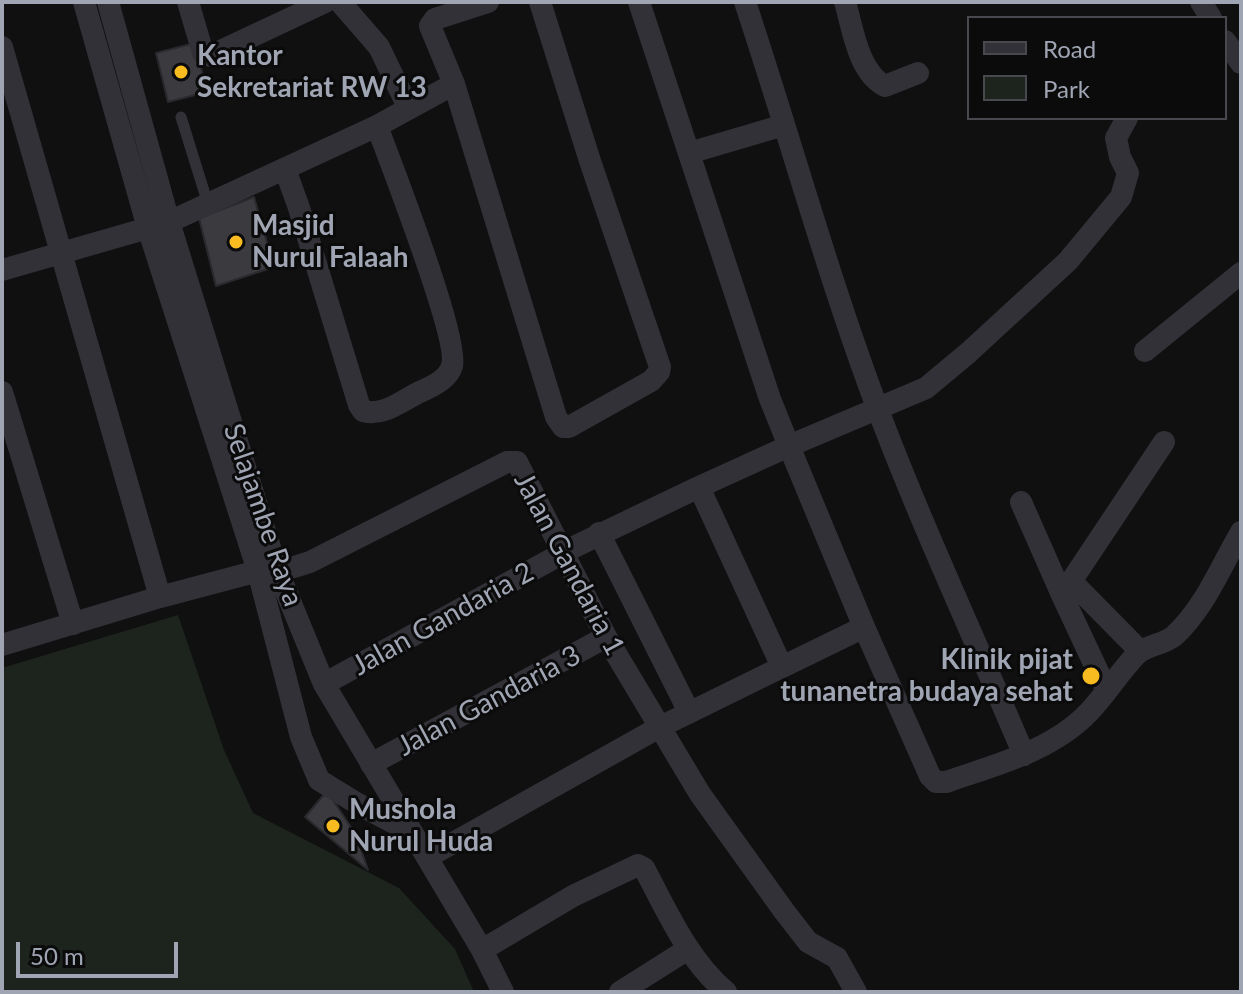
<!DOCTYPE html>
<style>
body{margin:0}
#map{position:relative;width:1243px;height:994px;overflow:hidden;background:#101011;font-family:Lato,sans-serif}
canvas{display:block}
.frame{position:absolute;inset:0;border:4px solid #a0a5b3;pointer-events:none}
.legend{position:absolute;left:967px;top:16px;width:260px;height:104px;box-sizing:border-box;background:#0b0b0c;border:2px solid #47494f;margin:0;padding:10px 14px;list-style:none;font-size:24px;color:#a0a5b3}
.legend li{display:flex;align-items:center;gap:16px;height:40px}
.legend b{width:40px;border:2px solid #47494f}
.scale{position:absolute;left:16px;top:942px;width:162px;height:36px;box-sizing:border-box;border:4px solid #a0a5b3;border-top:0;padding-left:10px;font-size:24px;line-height:28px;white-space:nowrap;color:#a0a5b3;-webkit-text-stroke:6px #0b0b0c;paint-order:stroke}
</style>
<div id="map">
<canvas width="1243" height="994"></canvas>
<div class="frame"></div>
<ul class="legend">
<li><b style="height:10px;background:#313137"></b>Road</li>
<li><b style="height:22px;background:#1c241d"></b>Park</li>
</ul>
<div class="scale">50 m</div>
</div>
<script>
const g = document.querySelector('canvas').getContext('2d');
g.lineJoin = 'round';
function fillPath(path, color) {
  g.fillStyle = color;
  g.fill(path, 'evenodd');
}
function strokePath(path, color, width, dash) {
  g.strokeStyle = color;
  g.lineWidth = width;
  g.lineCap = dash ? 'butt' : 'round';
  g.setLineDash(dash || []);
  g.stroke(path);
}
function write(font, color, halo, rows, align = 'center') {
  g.font = font + ' Lato,sans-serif';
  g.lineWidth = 6;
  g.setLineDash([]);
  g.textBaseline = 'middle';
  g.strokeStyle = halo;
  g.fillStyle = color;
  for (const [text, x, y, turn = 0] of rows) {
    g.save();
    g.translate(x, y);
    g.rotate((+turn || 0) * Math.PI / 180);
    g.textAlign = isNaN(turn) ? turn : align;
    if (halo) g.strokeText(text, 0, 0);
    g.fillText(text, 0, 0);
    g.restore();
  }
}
const green = new Path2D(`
 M178 615 224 750 253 813 399 888 455 949 474 992H2V668Z`);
const building = new Path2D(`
 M195 43 207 92 168 102 156 53Z
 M254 197 274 267 216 286 199 218Z
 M327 791 356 835 368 870 305 817Z`);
const service = new Path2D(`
 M181 117 208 204`);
const minor = new Path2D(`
 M84 2 148 228 258 571 301 737 319 780 358 804 411 832
 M108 2 169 222 276 567 324 684 482 950 503 992
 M188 2 203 53 210 56 325 2
 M340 2 379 47 408 107
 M488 2 435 19 430 26 454 84 556 417 563 427H569L651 381 659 372 660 367 590 161 540 2
 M639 2 770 399 789 446 926 388 968 353 1068 261 1121 197 1128 173 1120 157 1116 138 1127 118
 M745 2C790 137 827 274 877 407 921 524 975 639 1024 755
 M845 2C853 29 858 72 885 86L918 73
 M1201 2 1211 18
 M1225 41 1241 63
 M2 47 160 597
 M689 153 784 125
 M285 169 299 208 359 405 363 411C382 416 397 404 414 395 427 388 447 382 452 366 460 340 390 161 377 126
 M2 270 169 222 377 126 454 84
 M1145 351 1241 273
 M2 392 73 624
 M699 487 789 446 864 627 782 667
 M1021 502 1062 595 1164 442
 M599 533 689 712
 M1071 581 1140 651
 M1062 595 1106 689
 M864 627 930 776 936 782H946C995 765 1052 751 1089 712 1106 694 1119 673 1136 655 1146 645 1163 645 1174 636 1204 609 1221 566 1241 532
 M2 645 160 597 258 571 294 567 310 562 507 462H517L606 637 700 794 784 911 808 942 837 958 856 992
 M324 684 574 547 699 487 782 667 658 728 428 857
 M371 764 606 637
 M482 950 573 896 638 865 644 868C667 911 688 960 726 992
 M620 992 688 949`);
const markers = [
 [181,72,8,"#f8bc21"],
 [236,242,8,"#f8bc21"],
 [1091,676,10,"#f8bc21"],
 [333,826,8,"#f8bc21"]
];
const poiNames = [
 ["Kantor",197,56],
 ["Sekretariat RW 13",197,88],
 ["Masjid",252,226],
 ["Nurul Falaah",252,258],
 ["Klinik pijat",1073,660,"right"],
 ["tunanetra budaya sehat",1073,692,"right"],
 ["Mushola",349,810],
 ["Nurul Huda",349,842]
];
const streetNames = [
 ["Selajambe Raya",263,515,71],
 ["Jalan Gandaria 1",569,564,62],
 ["Jalan Gandaria 2",443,619,-29],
 ["Jalan Gandaria 3",489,701,-28]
];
fillPath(green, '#1c241d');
fillPath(building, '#3a3a3f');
strokePath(building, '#2a2a2e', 2);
strokePath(service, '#313137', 11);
strokePath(minor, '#313137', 22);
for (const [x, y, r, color] of markers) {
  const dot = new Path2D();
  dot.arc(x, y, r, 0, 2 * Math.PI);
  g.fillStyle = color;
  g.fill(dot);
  strokePath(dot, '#0b0b0c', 3);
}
write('bold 28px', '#a0a5b3', '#0b0b0c', poiNames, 'left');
write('28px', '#a0a5b3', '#0b0b0c', streetNames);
</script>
